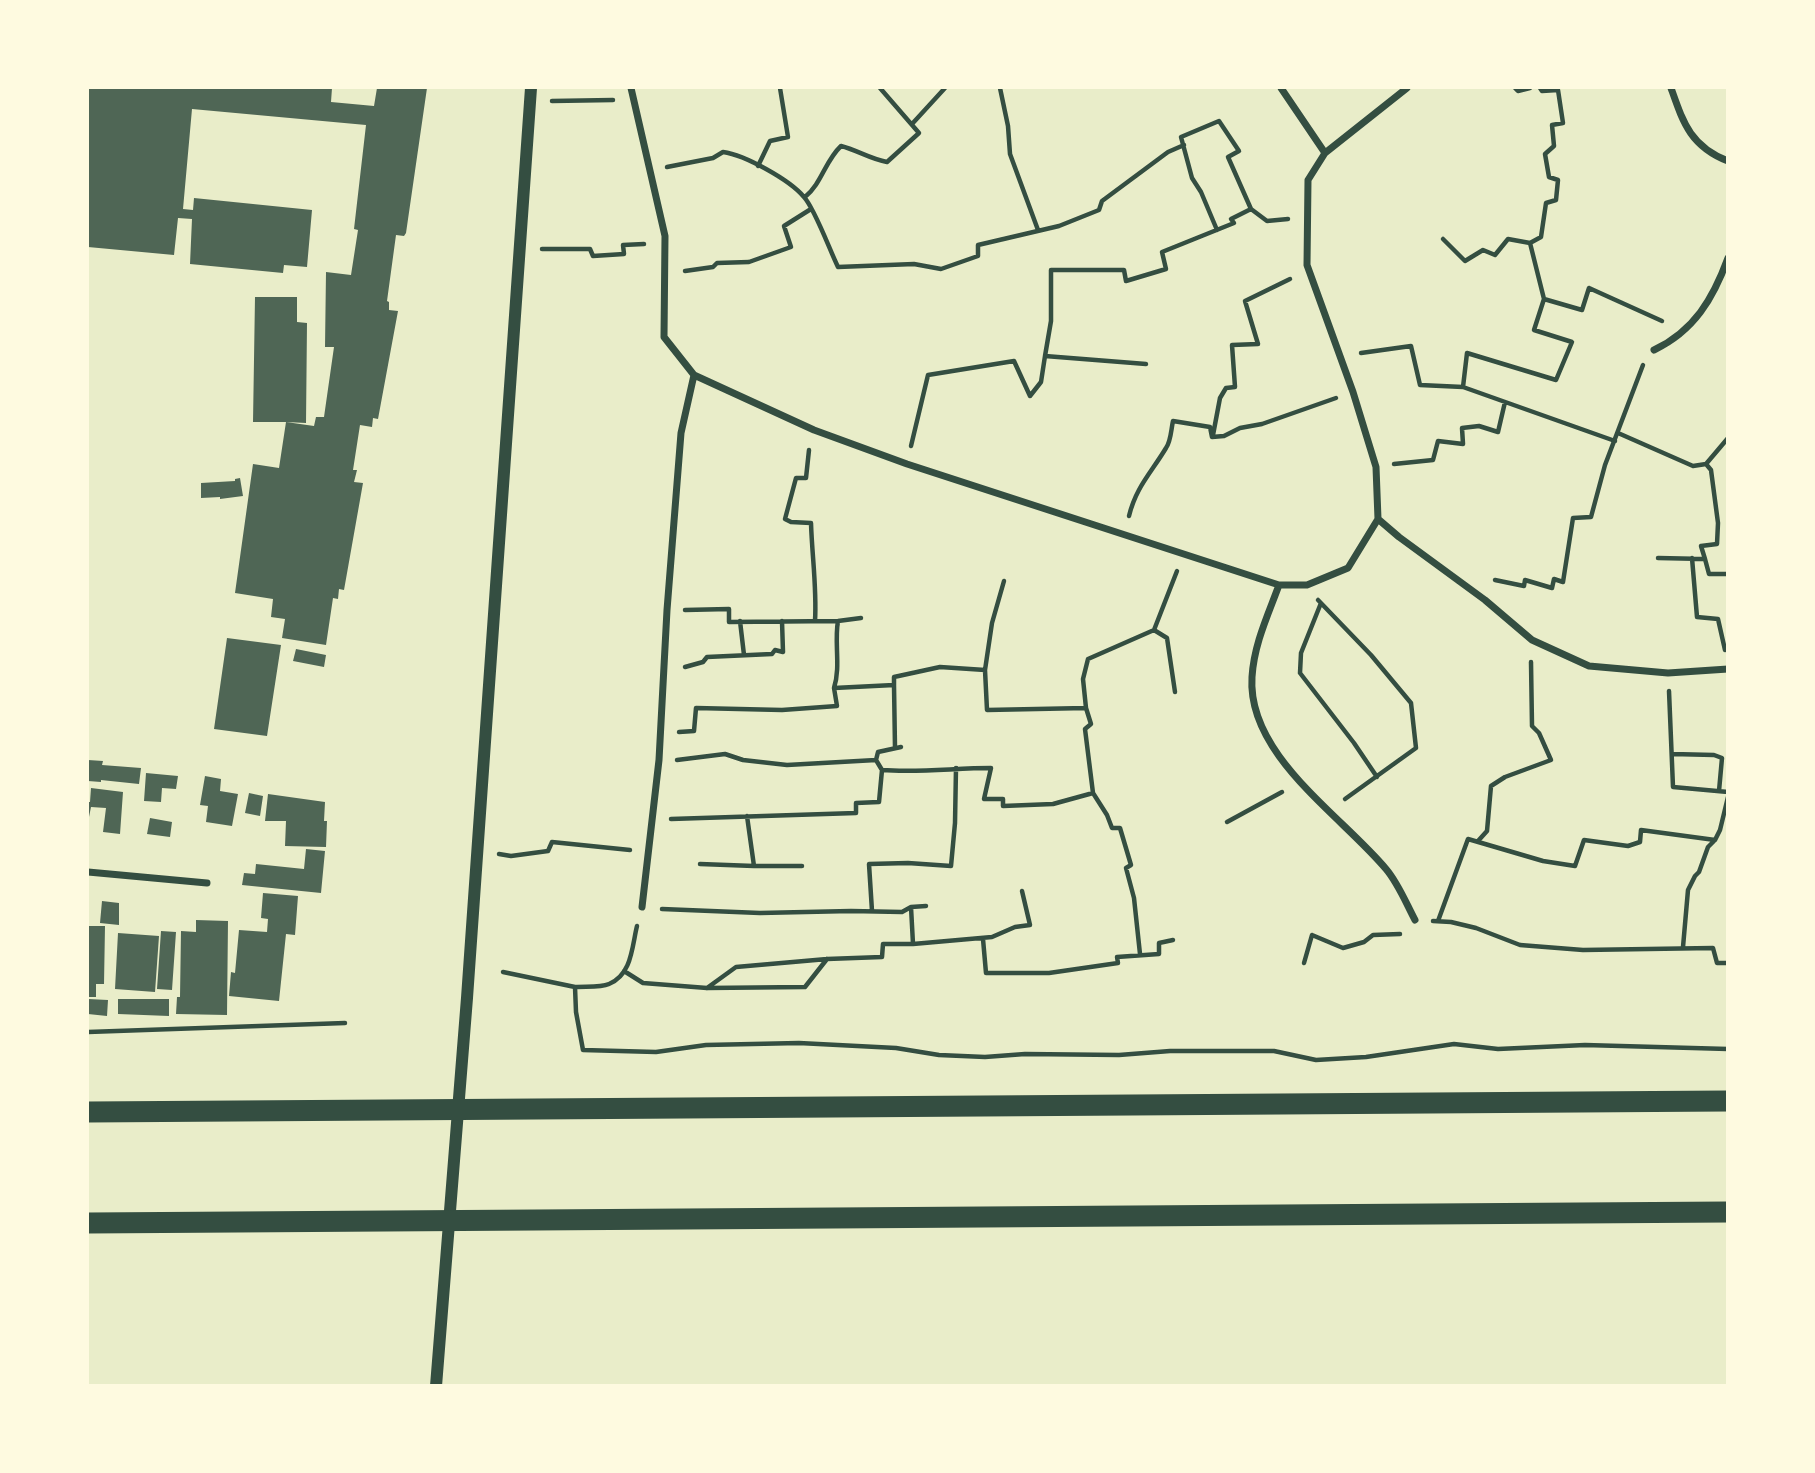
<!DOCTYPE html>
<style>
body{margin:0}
#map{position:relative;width:1815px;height:1473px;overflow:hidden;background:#e9edc9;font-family:"Roboto Condensed",sans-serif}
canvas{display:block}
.frame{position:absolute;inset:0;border:89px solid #fefae0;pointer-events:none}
</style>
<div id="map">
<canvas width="1815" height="1473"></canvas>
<div class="frame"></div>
</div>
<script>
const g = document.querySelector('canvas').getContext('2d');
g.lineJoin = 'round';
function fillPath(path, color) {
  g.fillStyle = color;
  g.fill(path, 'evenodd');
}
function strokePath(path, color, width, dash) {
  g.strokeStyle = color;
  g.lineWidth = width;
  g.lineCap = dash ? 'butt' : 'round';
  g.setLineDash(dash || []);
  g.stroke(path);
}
const building = new Path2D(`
 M88 88H332L331 102 374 106 377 88H427L406 233 404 236 396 235 387 301 389 302V310L398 311 378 419 373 418 372 427 360 425 353 470H357L354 482 363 483 344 590 339 589 338 599 333 598 326 645 282 638 285 619 271 617 273 599 235 593 253 464 279 468 286 422H253L255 297H297V322L307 323 306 423 286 422 314 426 316 417H324L334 347H325L326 272 351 275 358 230 354 229 366 125 192 109 183 209 193 210 194 198 312 210 307 267 284 265 283 273 190 264 192 219 178 218 174 255 88 247Z
 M240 478 243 496 220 499V497L201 498V483L235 481V479Z
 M227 638 281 645 267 736 214 729Z
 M296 649 326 655 324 667 293 661Z
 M88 760 103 761 102 765 141 768 139 784 101 780V782L88 781Z
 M146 773 178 776 176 789 162 788 161 802 144 801Z
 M205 776 221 779 220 791 238 794 232 826 206 822 208 806 200 805Z
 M91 788 123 792 120 834 103 832 106 808 91 807 88 822V802H90Z
 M249 793 263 796 260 816 245 813Z
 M268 794 325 802 324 821H327L326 847 285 846 286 821H265Z
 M150 818 172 822 170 837 147 834Z
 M306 849 325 851 321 893 242 885 244 873 255 874 256 864 304 869Z
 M263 893 298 896 295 935 286 934 279 1001 229 996 231 972 235 973 239 930 267 932 268 919 261 918Z
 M102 901 119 903V925L100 923Z
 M196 920 228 921 227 1015 176 1014 177 997H180L181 931 196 932Z
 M88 926H105L104 984H96V997H88Z
 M161 931 176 932 172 990 157 989Z
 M118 933 159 936 155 992 115 989Z
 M88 999 108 1000 107 1016 88 1014Z
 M118 999H169V1016L118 1014Z`);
const path = new Path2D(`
 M1000 88 1008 126 1010 154 1038 230
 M1515 88 1518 91 1530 88
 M552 101 613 100
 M912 124 945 88
 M758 166 770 141 788 137 780 88
 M667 167 713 158 723 152C745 155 790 180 804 197 815 209 830 251 838 267L914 264 941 269 978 256V245L1059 226 1099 210 1102 201 1168 152 1184 145
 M805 197C822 183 825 161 841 146 857 150 870 159 887 162L919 133 880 88
 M1251 209 1267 221 1288 219
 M1443 239 1465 261 1483 250 1495 255 1508 239 1530 243 1544 299 1582 310 1589 288 1662 321
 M1530 243 1541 237 1546 203 1556 200 1558 180 1549 177 1545 154 1554 146 1552 125 1563 123 1558 90 1542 91 1540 88
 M542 249H590L593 256 624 254 623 245 644 244
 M685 271 713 267 717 263 749 262 791 247 784 226 811 209
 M1361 353 1411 346 1420 385 1463 387 1615 441
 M1045 356 1051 321V270H1124L1126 281 1166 269 1162 252 1234 223 1231 219 1251 209 1228 157 1239 151 1219 121 1181 137 1192 178 1201 192 1217 230
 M1463 387 1467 353 1556 380 1572 342 1534 330 1544 299
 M1618 433 1693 466 1706 464 1728 438
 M1213 435 1220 398 1226 388 1235 387 1232 345 1258 344 1245 301 1290 279
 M911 446 928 375 1014 361 1030 396 1041 382 1045 356 1146 364
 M809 450 806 478H796L785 519 791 522 811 523C812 556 817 589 815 621
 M1394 464 1433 460 1438 441 1463 444 1462 428 1479 426 1498 432 1505 402
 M1129 516C1136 487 1151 473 1166 448 1171 441 1171 430 1173 421L1210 427 1212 437 1224 436 1240 428 1262 424 1336 398
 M1658 558 1705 559 1709 574H1728
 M1692 558 1697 617 1718 619 1725 650
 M1705 559 1701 546 1717 544 1718 523 1711 470 1706 464
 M1495 580 1524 586 1525 580 1552 588 1554 579 1563 582 1573 518 1591 517 1605 465 1643 365
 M1318 600 1371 655 1411 703 1416 748 1345 799
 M1321 603 1301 653 1300 673 1354 743 1377 777
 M685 610 729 609V622L838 621 861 618
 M740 621 744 655
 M1154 630 1167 638 1175 692
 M685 667 703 662 707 657 772 654 775 650 783 652 782 621
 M985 670 992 623 1004 581
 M894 685V677L940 667 985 670 987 710 1086 708 1083 679 1088 659 1154 630 1177 571
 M834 688C841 666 834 643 838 621
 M1669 691 1673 787 1728 792
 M679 732 694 731 696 708 782 710 837 706 834 688 894 685 895 748
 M1672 754 1714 755 1722 758 1719 791
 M677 760 725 754 743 760 787 765 876 760 878 752 901 747
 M876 760 882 770C919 773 955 768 991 768L984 799H1003V806L1053 804 1093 793 1085 729 1091 724 1086 708
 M1093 793 1107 815 1112 828H1120L1131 865 1126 868 1134 898 1140 954
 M747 816 754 866H802
 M671 819 856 813V803L879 802 882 770
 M1227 822 1282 792
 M1478 841 1487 831 1491 786 1505 777 1551 760 1539 733 1532 726 1531 662
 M499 854 511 856 548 851 552 842 630 850
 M700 864 754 866
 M662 909 760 913 851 911 902 912 911 907 926 906
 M872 911 869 864 908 863 951 866 955 823 956 768
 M1433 921 1451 922 1476 928 1520 945 1583 950 1713 948 1717 963H1728
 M1438 921 1468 839 1543 861 1575 866 1584 840 1628 846 1640 842 1641 830 1715 840 1720 830 1728 797
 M637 926C632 946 632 975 609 984 600 988 585 986 575 987L576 1012 583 1050 656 1052 706 1045 799 1043 896 1048 939 1055 985 1057 1025 1054 1119 1055 1170 1051H1274L1316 1060 1366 1057 1454 1044 1498 1049 1585 1045 1728 1049
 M983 939 986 973H1049L1118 963 1117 957 1159 954V943L1173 940
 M913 944 992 937 1015 927 1030 925 1022 891
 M1683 947 1688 890 1695 876 1699 872 1708 847 1714 841
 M1304 963 1312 935 1343 948 1364 942 1373 935 1400 934
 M624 971 643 983 707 988 805 987 827 959
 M503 972 575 987
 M707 988 736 967 827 959 882 957 883 944H913L911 907
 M88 1032 345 1023`);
const minor = new Path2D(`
 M631 88 665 236 664 337 694 375 814 430 907 464 1279 585H1307L1348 568 1378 519 1376 467 1353 392 1307 265 1308 180 1325 153 1407 88
 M1281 88 1325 153
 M1671 88C1683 122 1690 146 1728 161
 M1654 350C1694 331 1713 299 1728 258
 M1378 519 1399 537 1485 600 1532 640 1589 666 1668 673 1728 669
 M1279 585C1268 615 1254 644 1252 677 1247 755 1341 815 1386 869 1398 883 1406 903 1415 920
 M88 872 207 883
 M642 907 659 760 667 610 681 433 694 375`);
const tertiary = new Path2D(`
 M436 1386 467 998 531 88`);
const motorway = new Path2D(`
 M88 1112 1728 1101
 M88 1223 1728 1212`);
fillPath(building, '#4f6655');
strokePath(path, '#344e41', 4.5);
strokePath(minor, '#344e41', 7);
strokePath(tertiary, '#344e41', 12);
strokePath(motorway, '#344e41', 21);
</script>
